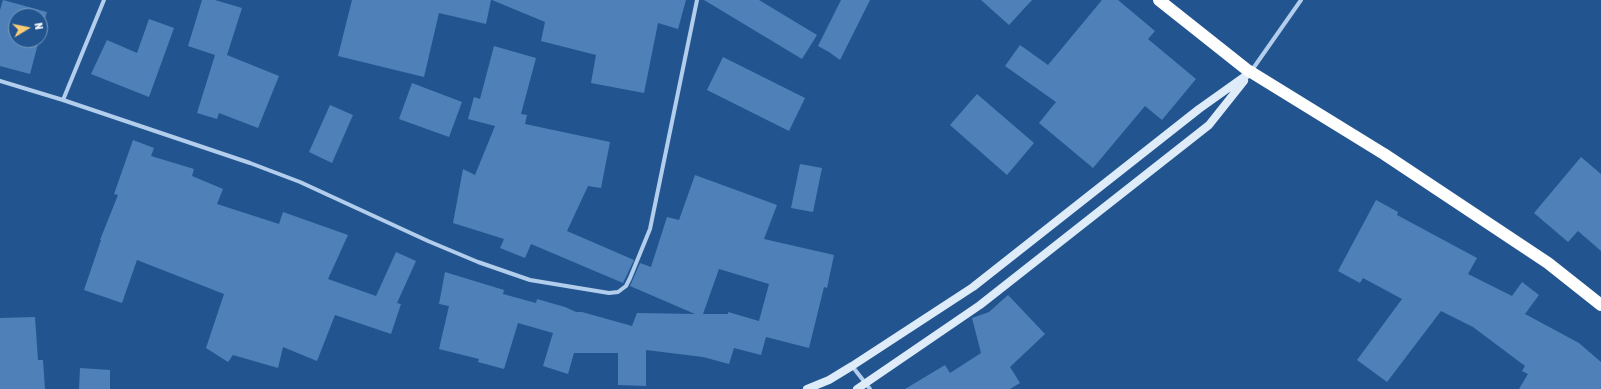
<!DOCTYPE html>
<style>
body{margin:0}
#map{position:relative;width:1601px;height:389px;overflow:hidden;background:#22558f;font-family:"Asap Condensed",sans-serif}
canvas{display:block}
.north{position:absolute;left:8px;top:8px;width:40px;height:40px;box-sizing:border-box;background:#22558f;border:1px solid #7a99bc;border-radius:50%;rotate:80deg;font-size:11px;font-weight:700;line-height:16px;text-align:center;color:#fff}
.north::after{content:'';display:block;margin:auto;width:14px;height:18px;background:#f8cd75;clip-path:polygon(50% 0,100% 100%,50% 72%,0 100%)}
</style>
<div id="map">
<canvas width="1601" height="389"></canvas>
<div class="north">N</div>
</div>
<script>
const g = document.querySelector('canvas').getContext('2d');
g.lineJoin = 'round';
function fillPath(path, color) {
  g.fillStyle = color;
  g.fill(path, 'evenodd');
}
function strokePath(path, color, width, dash) {
  g.strokeStyle = color;
  g.lineWidth = width;
  g.lineCap = dash ? 'butt' : 'round';
  g.setLineDash(dash || []);
  g.stroke(path);
}
const building = new Path2D(`
 M3 0 47 12 40 36V16H16V40H39L30 74 0 66V10Z
 M202 0H215L242 8 227 55 279 76 258 128 219 113 217 119 197 113 215 55 188 46Z
 M352 0H491L486 24 439 13 424 77 338 56Z
 M492 0H686L678 29 658 23 644 93 591 83 596 55 541 41 545 22Z
 M704 0H759L817 35 802 59Z
 M841 0H870L840 60 829 52 818 46Z
 M981 0H1032L1009 25Z
 M1102 0H1118L1155 31 1148 39 1196 79 1162 120 1145 106 1093 168 1039 123 1056 102 1005 66 1020 45 1048 65Z
 M149 19 174 28 149 97 91 74 107 40 137 53Z
 M494 46 536 58 521 114 527 115 525 124 610 142 601 188 588 186 567 231 634 260 623 283 531 244 525 258 500 248 504 239 453 223 463 169 475 175 495 126 468 119 474 97 480 99Z
 M723 57 805 98 789 131 707 90Z
 M412 83 462 102 449 137 399 119Z
 M977 94 1034 143 1007 175 950 125Z
 M330 105 353 115 332 163 309 152Z
 M133 140 154 148 151 156 194 169 192 176 223 189 217 204 279 224 283 212 348 235 328 279 376 296 396 252 416 261 397 303 401 304 391 334 335 315 317 361 283 347 278 368 233 355 228 362 206 348 224 294 137 260 122 303 84 290 101 240H100L118 195 114 194Z
 M1581 157 1601 174V251L1578 231 1568 242 1534 213Z
 M800 164 822 168 813 212 791 208Z
 M695 175 777 205 764 239 834 255 827 288 824 287 809 348 766 337 761 355 734 348 729 364 703 357 646 350V386L618 385V353H574L568 374 543 366 553 333 518 323 504 369 478 362 479 359 439 349 449 306 439 304 445 272 504 290 503 294 536 303 537 299 565 307 576 312H582L632 326 637 313 695 314 630 286 640 263 651 267 667 217 679 220ZM719 269 769 284 759 321 728 312V314H703Z
 M1376 200 1398 212 1397 215 1477 258 1468 274 1512 296 1522 282 1539 295 1525 314 1579 343 1601 362V389H1519L1528 374 1522 371 1525 366 1473 327 1441 311 1387 382 1357 360 1402 299 1363 278 1360 283 1338 271Z
 M1008 295 1045 334 1010 367 1020 383 1010 389H905L945 365 950 373 981 353 972 318 989 312Z
 M35 317 38 360H43L45 389H0V318Z
 M80 368 110 370V389H79Z`);
const street = new Path2D(`
 M1252 70 1301 0
 M0 81 63 100 250 163 300 182 428 241 478 262 530 280 609 293 618 292 626 286 630 278 650 229 697 0
 M63 100 104 0
 M852 366 870 389`);
const secondary = new Path2D(`
 M807 389 829 380 852 366 973 287 1199 109 1251 72
 M857 389 980 305 1209 125 1244 81`);
const highway = new Path2D(`
 M1159 0 1246 69 1384 154 1548 263 1601 305`);
fillPath(building, '#4f81b8');
strokePath(street, '#b2ceec', 4);
strokePath(secondary, '#deebf9', 8);
strokePath(highway, '#fff', 12);
</script>
